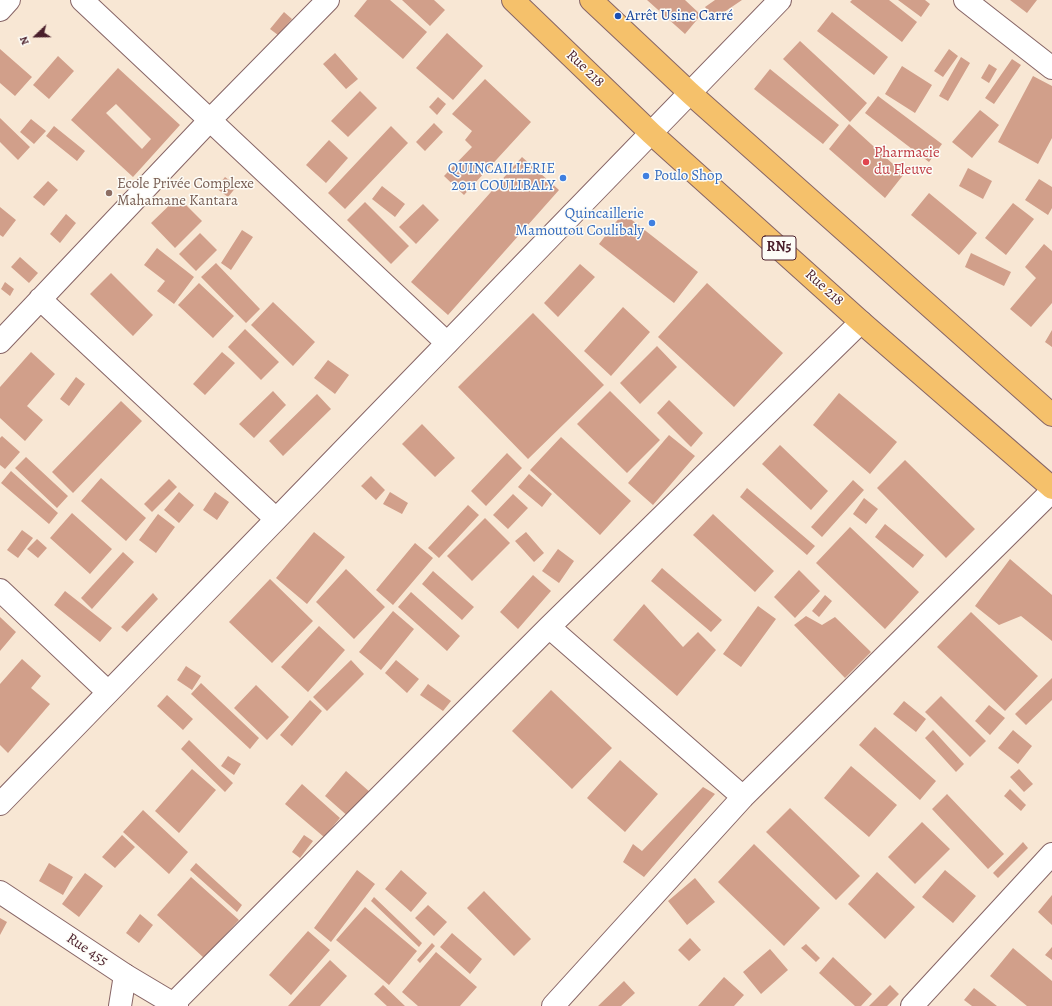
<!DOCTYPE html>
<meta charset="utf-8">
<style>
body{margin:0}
#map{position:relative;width:1052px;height:1006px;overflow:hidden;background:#f8e7d4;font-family:Alegreya,serif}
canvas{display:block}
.north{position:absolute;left:16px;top:16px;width:40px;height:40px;-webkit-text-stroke:3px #fdfcf7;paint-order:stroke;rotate:248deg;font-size:11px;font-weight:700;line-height:16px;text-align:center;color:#4a1f2b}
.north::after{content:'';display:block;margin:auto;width:14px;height:18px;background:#4a1f2b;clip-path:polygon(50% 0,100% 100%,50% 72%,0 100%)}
</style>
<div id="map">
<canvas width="1052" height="1006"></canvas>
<div class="north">N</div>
</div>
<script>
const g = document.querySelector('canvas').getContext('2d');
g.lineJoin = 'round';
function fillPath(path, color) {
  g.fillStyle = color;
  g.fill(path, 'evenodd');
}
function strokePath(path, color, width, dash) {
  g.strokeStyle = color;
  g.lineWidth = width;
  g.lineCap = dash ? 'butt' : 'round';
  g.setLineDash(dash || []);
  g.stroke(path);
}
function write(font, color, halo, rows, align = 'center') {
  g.font = font + ' Alegreya,serif';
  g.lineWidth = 3;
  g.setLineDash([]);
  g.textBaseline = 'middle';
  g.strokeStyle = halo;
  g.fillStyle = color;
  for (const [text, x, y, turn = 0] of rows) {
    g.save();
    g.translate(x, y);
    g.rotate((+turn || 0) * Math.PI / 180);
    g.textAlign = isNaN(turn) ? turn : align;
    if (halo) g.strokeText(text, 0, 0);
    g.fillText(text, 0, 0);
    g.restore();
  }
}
const building = new Path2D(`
 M367 0H390L427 32 403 59 354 16Z
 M402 0H434L445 10 430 26Z
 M647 0H685L701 15 685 34Z
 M715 0H742L714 19 705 7Z
 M852 0H889L917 22 902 42 850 2Z
 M898 0H925L930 4 921 17Z
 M1010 0H1037L1027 13Z
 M284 12 292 19 278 35 270 29Z
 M832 12 888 57 874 75 817 31Z
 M447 33 483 66 453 100 416 68Z
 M800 41 867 103 850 122 783 59Z
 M0 49 32 77 15 96 0 83Z
 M949 49 958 56 943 77 934 71Z
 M335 53 358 79 346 89 323 64Z
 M58 56 74 71 49 99 33 85Z
 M961 57 970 63 948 101 939 96Z
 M1012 59 1021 65 994 104 985 98Z
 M989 64 997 69 989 83 981 78Z
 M902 66 932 85 915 113 885 94Z
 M118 68 180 125 133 177 71 120ZM116 104 151 139 142 149 106 113Z
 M770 69 839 125 823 144 754 89Z
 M1033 76 1052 86V138L1038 164 998 142Z
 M485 79 531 122 464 195 444 176 472 147 465 140 472 131 452 114Z
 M360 91 377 108 348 137 331 121Z
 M878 96 942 144 929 162 865 113Z
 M438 97 446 104 437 115 429 107Z
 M980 110 999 125 972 158 952 142Z
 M0 118 30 147 18 160 0 142Z
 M31 119 46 131 34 144 20 132Z
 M434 123 443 132 425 151 416 142Z
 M849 124 904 174 885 198 829 149Z
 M54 126 85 151 77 161 46 136Z
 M391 126 408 143 345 209 328 193Z
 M329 140 348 158 326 183 306 165Z
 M522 157 559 190 448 315 411 282Z
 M968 168 992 181 983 199 959 186Z
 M225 177 237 186 228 197 216 188Z
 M1039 179 1052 187V208L1048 215 1025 200Z
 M48 181 58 190 44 206 33 197Z
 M382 186 405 204 395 217 372 199Z
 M929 193 977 233 959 255 911 215Z
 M178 197 202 221 175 248 151 223Z
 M365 202 409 246 391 264 347 220Z
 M1013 203 1034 219 1006 255 985 238Z
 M423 204 439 220 416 244 399 227Z
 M0 207 16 220 3 237 0 235Z
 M623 213 698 272 674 303 599 244Z
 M66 214 76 223 60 243 50 234Z
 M242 230 253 237 231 270 221 263Z
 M200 233 217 250 196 271 179 254Z
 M1044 244 1052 251V303L1031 327 1010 309 1036 278 1025 267Z
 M157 248 194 277 174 304 157 291 165 281 144 265Z
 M971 253 1011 272 1004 286 965 267Z
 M20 257 38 273 29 283 11 267Z
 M216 263 260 309 246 323 201 277Z
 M580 264 595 277 558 317 544 303Z
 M111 273 153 315 133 336 90 294Z
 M5 282 14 289 10 296 1 289Z
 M199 283 234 316 213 338 178 305Z
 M707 283 783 353 734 407 658 337Z
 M273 302 315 342 293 366 251 325Z
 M623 307 650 332 611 376 584 351Z
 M533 313 604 385 528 459 458 387Z
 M245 329 279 362 261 380 228 347Z
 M1052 330V347L1045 342Z
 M657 346 677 367 640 404 620 383Z
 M31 352 55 374 27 406 43 420 25 441 0 418V387Z
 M222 352 235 363 205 395 193 384Z
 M328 360 349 375 335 394 314 378Z
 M76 377 85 384 69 406 60 399Z
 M273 391 286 405 254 438 239 424Z
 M610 391 660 440 627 473 577 424Z
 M839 393 897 442 870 474 813 425Z
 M317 394 331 409 283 456 269 441Z
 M669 400 703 433 691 447 657 413Z
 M121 401 142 421 73 493 52 472Z
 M422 424 455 458 435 477 402 444Z
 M669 435 695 456 653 505 628 483Z
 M2 436 20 452 5 469 0 465V438Z
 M561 437 631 501 600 535 530 470Z
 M780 445 828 491 811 510 762 464Z
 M507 453 522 468 486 506 471 491Z
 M26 457 68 496 57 508 15 468Z
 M905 460 975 529 946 558 877 488Z
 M11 471 58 513 49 524 1 483Z
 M529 474 552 494 542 507 518 487Z
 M371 476 385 490 376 500 361 486Z
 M101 478 146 518 126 541 81 501Z
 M169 479 177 487 152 512 144 504Z
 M853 480 864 490 822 537 811 527Z
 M747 488 815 546 807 555 740 497Z
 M179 492 194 505 179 523 164 510Z
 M215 492 229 502 217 520 203 510Z
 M390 492 408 503 402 514 383 504Z
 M513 494 528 508 508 529 493 515Z
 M864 498 878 509 866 524 853 514Z
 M468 505 479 515 439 558 428 548Z
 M72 513 112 549 90 574 50 538Z
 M158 514 175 527 156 553 139 540Z
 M713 514 774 571 755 592 693 535Z
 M485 518 510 543 472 581 447 556Z
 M885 524 924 555 913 568 875 537Z
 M850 527 919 592 885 629 816 563Z
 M22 530 33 538 18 558 7 550Z
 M314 532 345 557 307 604 276 578Z
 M526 532 544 553 534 562 515 541Z
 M37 539 47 548 38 558 27 549Z
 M415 543 433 558 393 605 376 590Z
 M558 549 574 561 559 583 542 571Z
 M123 552 134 562 92 609 81 598Z
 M1010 559 1052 595V641L1021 616 999 625 975 606Z
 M662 568 722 620 711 632 651 581Z
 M346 569 385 607 354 639 316 602Z
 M799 570 820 591 795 618 774 597Z
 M433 571 474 607 462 620 422 584Z
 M533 575 551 591 518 629 500 612Z
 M270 579 313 621 272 663 229 622Z
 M65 591 112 628 100 642 54 605Z
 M411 592 460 636 447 651 398 607Z
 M153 593 158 599 127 632 121 627Z
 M825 595 832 601 819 617 812 611Z
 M644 604 683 647 698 632 716 650 677 696 613 640Z
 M758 606 776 619 741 667 723 654Z
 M393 611 414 629 381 670 359 652Z
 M971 612 1038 676 1005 711 937 647Z
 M806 616 822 625 835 617 871 652 845 678 794 625Z
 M0 617 16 632 0 651Z
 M319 626 345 650 308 692 281 667Z
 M22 659 41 676 31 688 50 704 8 753 0 745V684Z
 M351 660 364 674 327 711 313 697Z
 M396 660 419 679 407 693 385 673Z
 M186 666 201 676 192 690 177 680Z
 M1052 678V700L1026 725 1015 714Z
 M201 683 259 738 250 749 191 694Z
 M428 684 451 701 443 711 420 695Z
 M256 685 289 717 267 740 234 708Z
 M551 690 612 748 572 789 512 731Z
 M167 695 193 719 183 730 157 706Z
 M941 696 986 741 970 757 925 712Z
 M310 700 322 711 292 746 280 735Z
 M904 701 926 719 916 732 893 714Z
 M989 705 1005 718 990 735 975 721Z
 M875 727 936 781 920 800 859 745Z
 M933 730 964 764 956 772 925 738Z
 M1013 730 1032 746 1018 764 998 748Z
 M189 740 233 783 225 792 181 749Z
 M228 756 241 764 234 775 221 766Z
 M620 760 658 794 625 832 587 798Z
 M851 766 897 805 869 837 824 798Z
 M192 769 216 790 179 833 155 811Z
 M1019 769 1033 784 1024 792 1010 777Z
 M346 771 371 793 350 818 325 796Z
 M302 784 340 818 324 837 285 804Z
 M703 787 715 794 644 877 623 862 633 844 642 851Z
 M1010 789 1026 805 1021 811 1004 796Z
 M947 794 1004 854 988 869 932 809Z
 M790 808 860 876 836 900 766 832Z
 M143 810 188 852 169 874 123 832Z
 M922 822 950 849 915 884 888 857Z
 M122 835 135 847 115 868 102 857Z
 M304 835 313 841 300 858 292 852Z
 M1023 842 1028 848 998 878 993 873Z
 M754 844 820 908 784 946 718 882Z
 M49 863 73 877 63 895 39 881Z
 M196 863 242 905 237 912 190 870Z
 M357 870 375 884 331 942 314 928Z
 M401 870 427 893 411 912 385 889Z
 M945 870 976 896 953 923 922 897Z
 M877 872 915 907 885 939 848 904Z
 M85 873 103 886 79 917 62 904Z
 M191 877 239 920 204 958 157 915Z
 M695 878 715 902 687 925 668 901Z
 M484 891 531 939 514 956 467 908Z
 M1052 895V925L1038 912Z
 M374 897 422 943 419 947 371 901Z
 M428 905 447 922 434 936 415 918Z
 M365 907 417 951 389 985 336 940Z
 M140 914 153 925 139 943 126 933Z
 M0 918 7 922 0 935Z
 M308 931 330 950 291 995 269 975Z
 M452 933 482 959 470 974 440 947Z
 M690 938 701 950 689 961 678 950Z
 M432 943 435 946 420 963 417 960Z
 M806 944 820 958 816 962 801 948Z
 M1052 947V960L1045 955Z
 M1013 948 1052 981V1006H1027L990 976Z
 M770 949 788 970 761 994 743 972Z
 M436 952 477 987 460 1006H418L402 992Z
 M833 957 872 994 861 1006H855L819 973Z
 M330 960 347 976 320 1006H288Z
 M724 977 744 995 734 1006H698Z
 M624 981 635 993 621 1006H598Z
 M383 985 405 1006H387L374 994Z
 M890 985 899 994 887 1006H869Z
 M974 988 997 1006H972L964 1000Z`);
const minor = new Path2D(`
 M82 0 447 343
 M965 0 1052 68
 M0 10 9 0
 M40 299 276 519
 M0 342 210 120 328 0
 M0 590 108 692
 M549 627 743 797
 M173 1004 549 627 861 322
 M120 1006 125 975
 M553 1006 743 797 1052 491
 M912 1006 1052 854`);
const tertiary = new Path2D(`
 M0 804 780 0
 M0 892 125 975 177 1006`);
const trunk = new Path2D(`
 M513 0 651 133 861 322 1052 488
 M591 0 690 93 1052 415`);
const markers = [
 [618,16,4,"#1a4fb4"],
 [866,162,4,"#e0444e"],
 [646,176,4,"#3f7fe0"],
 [563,178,4,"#3f7fe0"],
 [109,193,4,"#8d6e63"],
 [652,223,4,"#3f7fe0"]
];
const shields = [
 [779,248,34]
];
const shieldNames = [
 ["RN5",779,248]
];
const transitNames = [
 ["Arrêt Usine Carré",626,16]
];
const streetNames = [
 ["Rue 218",585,69,44],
 ["Rue 218",824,288,42],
 ["Rue 455",87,950,34]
];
const healthNames = [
 ["Pharmacie",874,153],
 ["du Fleuve",874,170]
];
const shopNames = [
 ["QUINCAILLERIE",555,169],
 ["2011 COULIBALY",555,186],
 ["Poulo Shop",654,176,"left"],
 ["Quincaillerie",644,214],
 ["Mamoutou Coulibaly",644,231]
];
const educationNames = [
 ["Ecole Privée Complexe",117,184],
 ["Mahamane Kantara",117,201]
];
fillPath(building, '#d19f8a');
strokePath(minor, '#876566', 24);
strokePath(tertiary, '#876566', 24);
strokePath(trunk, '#876566', 24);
strokePath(minor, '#fff', 22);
strokePath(tertiary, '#fff', 22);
strokePath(trunk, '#f5c16b', 22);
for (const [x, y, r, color] of markers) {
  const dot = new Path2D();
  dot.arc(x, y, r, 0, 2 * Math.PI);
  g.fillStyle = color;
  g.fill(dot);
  strokePath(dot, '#fdfcf7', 1.5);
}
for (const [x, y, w] of shields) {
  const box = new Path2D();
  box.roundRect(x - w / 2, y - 12, w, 24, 3);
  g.fillStyle = '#fdfcf7';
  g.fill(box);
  strokePath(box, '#4a1f2b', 1);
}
write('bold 14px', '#4a1f2b', null, shieldNames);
write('15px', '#164399', '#fdfcf7', transitNames, 'left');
write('15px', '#4a1f2b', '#fdfcf7', streetNames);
write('15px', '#be3a42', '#fdfcf7', healthNames, 'left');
write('15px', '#366cbe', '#fdfcf7', shopNames, 'right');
write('15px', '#785e54', '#fdfcf7', educationNames, 'left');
</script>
